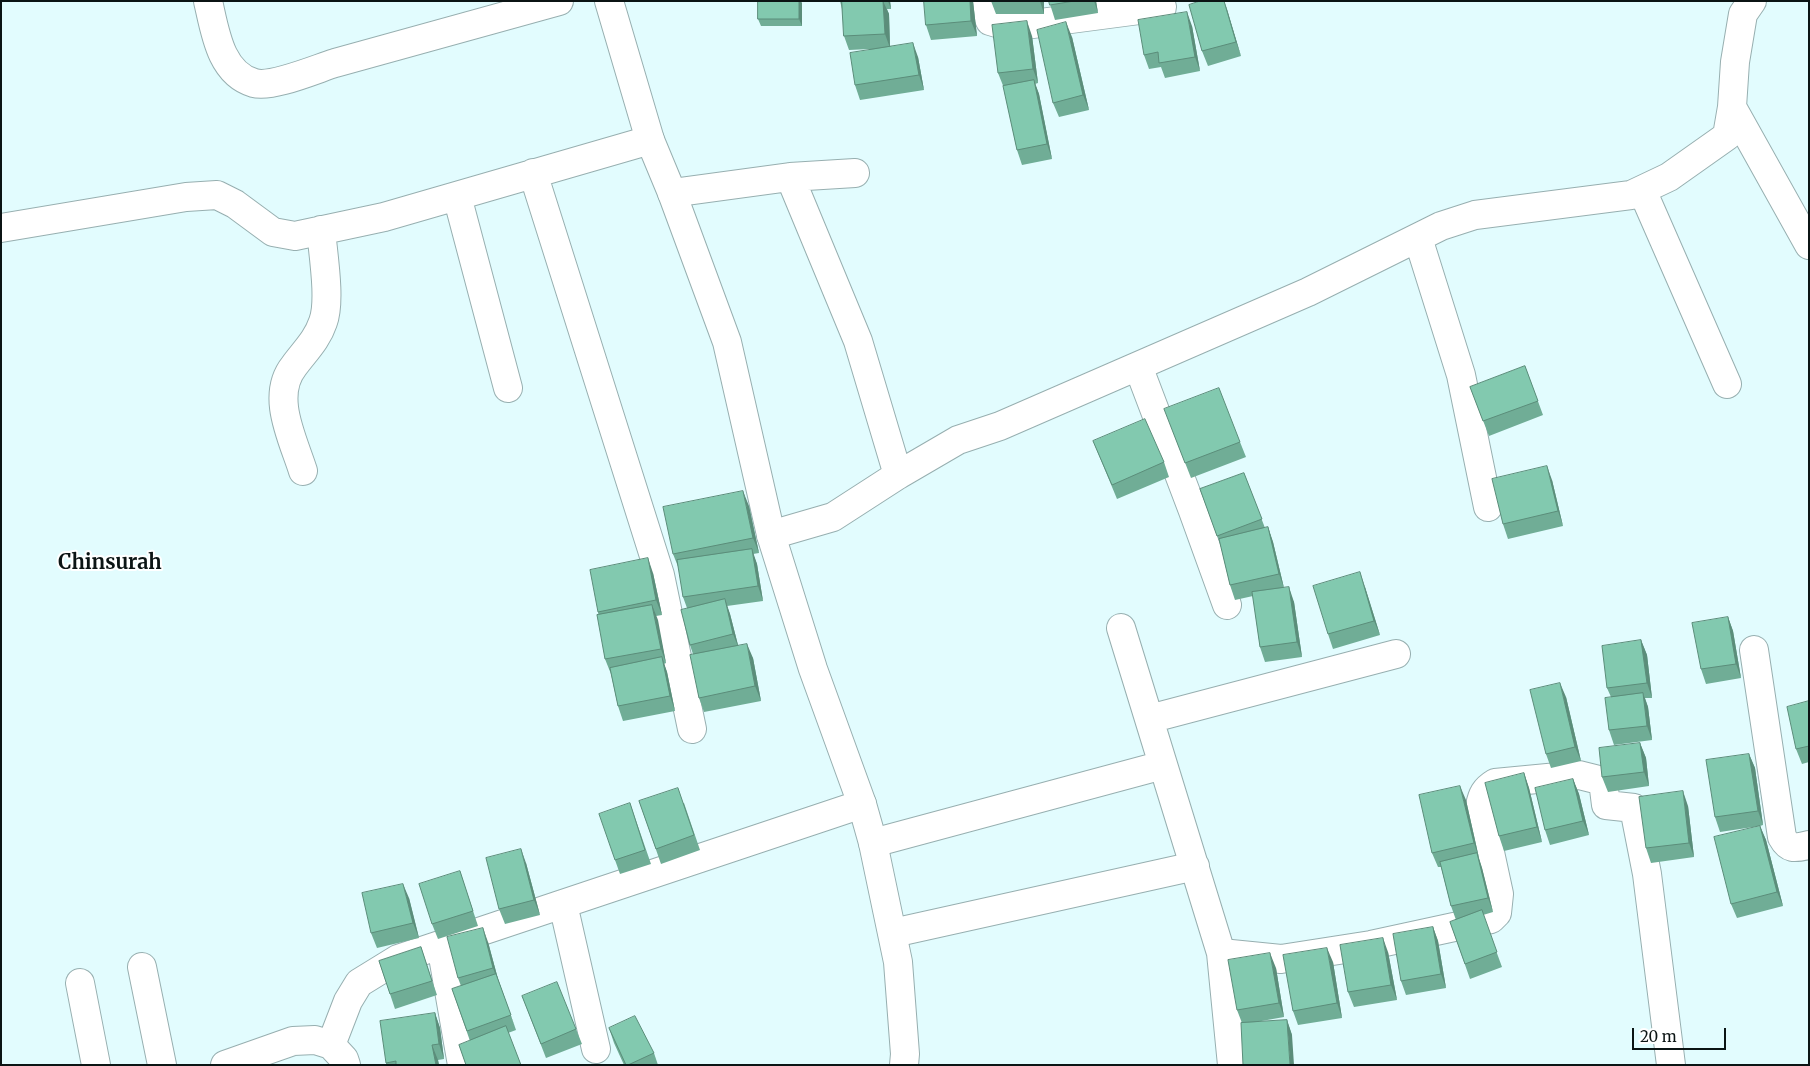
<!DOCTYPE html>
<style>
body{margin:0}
#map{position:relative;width:1810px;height:1066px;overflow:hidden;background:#e2fcfe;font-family:Merriweather,serif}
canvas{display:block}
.frame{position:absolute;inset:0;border:2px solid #0b1414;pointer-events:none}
.scale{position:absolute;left:1632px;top:1028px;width:94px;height:22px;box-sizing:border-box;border:2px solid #0b1414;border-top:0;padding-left:6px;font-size:15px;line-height:18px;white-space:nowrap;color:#0b1414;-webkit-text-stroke:4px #fff;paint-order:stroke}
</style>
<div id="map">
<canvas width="1810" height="1066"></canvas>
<div class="frame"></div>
<div class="scale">20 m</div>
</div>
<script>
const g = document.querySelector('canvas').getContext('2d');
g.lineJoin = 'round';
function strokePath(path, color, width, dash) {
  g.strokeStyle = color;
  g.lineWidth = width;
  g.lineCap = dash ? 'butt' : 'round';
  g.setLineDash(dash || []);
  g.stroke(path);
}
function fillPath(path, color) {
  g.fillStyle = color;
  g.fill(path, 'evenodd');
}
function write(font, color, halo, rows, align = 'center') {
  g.font = font + ' Merriweather,serif';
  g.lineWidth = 4;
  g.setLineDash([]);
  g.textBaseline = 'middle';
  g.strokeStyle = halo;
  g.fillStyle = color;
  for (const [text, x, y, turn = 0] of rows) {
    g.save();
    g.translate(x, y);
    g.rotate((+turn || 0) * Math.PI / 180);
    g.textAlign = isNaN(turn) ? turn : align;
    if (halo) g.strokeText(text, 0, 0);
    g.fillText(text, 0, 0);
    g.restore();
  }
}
const minor = new Path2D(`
 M208 1C215 31 220 73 254 83 272 88 316 69 335 63 410 42 485 22 559 1
 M985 1V10L990 21 1010 27 1162 7
 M1732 107 1809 245
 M533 173 660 575 692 729
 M790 177 858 341 898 475
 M1642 190 1727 384
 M672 193 790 177 855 173
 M457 196 508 388
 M1 228 186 197 217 195 235 204 273 232 295 236 384 217 650 140
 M1418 238 1461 375 1488 507
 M1138 366 1193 511 1227 605
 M303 471C293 439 270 396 294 366 305 351 317 340 323 322 331 301 323 254 321 230
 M771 535 833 517 898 475 958 440 1000 426 1308 292 1441 226 1475 215 1631 195 1669 177 1727 136 1732 107 1735 62 1743 14 1752 1
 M1121 628 1221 953
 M1754 650 1782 837C1789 850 1795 848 1809 845
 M1149 719 1396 654
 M873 843 1163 765
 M563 904 596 1049
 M893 933 1195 866
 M441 945 462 1065
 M142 967 162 1065
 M80 983 96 1065
 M225 1065 293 1041 315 1040 331 1045
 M346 1065 344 1059 331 1045 348 1001 359 983 398 959 862 804
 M1232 1065 1221 953 1281 959 1371 945 1491 919 1497 913 1499 894 1480 806C1482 795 1485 789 1495 783L1579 775 1603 781 1606 805 1634 808 1647 874 1671 1065`);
const tertiary = new Path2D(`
 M609 1 650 140 672 193 727 342 771 535 813 669 862 804 873 843 898 962 905 1054 904 1065`);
const wall = new Path2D(`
 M840 1H890L891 9H887L889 14 890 46 918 57 924 90 860 100 855 85 870 49 849 50 844 36 842 9Z
 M924 1H973L977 36 931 40 926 25Z
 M991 1H1044V14H996Z
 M1049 1H1096L1098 13 1055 20Z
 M1200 1H1224L1241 56 1208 66 1202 51Z
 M802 3V26H761L758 19Z
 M1192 26 1200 71 1165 78 1161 67 1149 69 1144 55Z
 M1032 36 1038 83 1035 84 1039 94 1052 159 1022 165 1017 150 1004 88 998 73Z
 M1072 37 1089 110 1059 117 1053 103Z
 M1525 366 1543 415 1489 436 1470 387Z
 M1170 424 1240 442 1246 457 1191 478Z
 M1093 441 1164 462 1169 477 1117 499Z
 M1244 473 1265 528 1268 527 1273 542 1284 588 1294 602 1302 657 1265 662 1260 647 1253 596 1235 600 1230 585 1220 543 1200 489Z
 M1552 480 1563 526 1508 539 1503 524Z
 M749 506 759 553 753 554 757 564 763 601 727 606 730 614 738 645 753 658 761 701 704 712 699 698 693 654 690 645 687 608 683 597 679 569 673 554Z
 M653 573 662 615 656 616 666 663 664 664 667 672 675 711 623 721 618 706 611 674 605 659 598 612Z
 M1365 587 1380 635 1333 649 1328 634Z
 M1728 617 1733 631 1741 678 1706 684 1701 669Z
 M1641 640 1647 655 1652 698H1645L1648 707 1652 740 1614 745 1609 730 1611 697 1607 688Z
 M1566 697 1581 761 1551 768 1546 754Z
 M1809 701V762L1802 764 1796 749Z
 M1640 743 1646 758 1649 786 1608 792 1602 777Z
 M1749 754 1755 768 1763 825 1760 826 1766 840 1783 906 1737 918 1731 904 1760 826 1720 832 1715 817Z
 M1524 773 1529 788 1542 842 1504 851 1499 836Z
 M1573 779 1579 794 1589 835 1550 845 1545 830Z
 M1466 800 1479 858 1482 868 1493 912 1483 915 1502 967 1470 979 1450 922 1456 920 1451 906 1441 867H1438L1432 853Z
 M639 801 684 803 700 850 661 864Z
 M630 803 651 864 620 874 615 860Z
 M1688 806 1694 857 1651 863 1646 848Z
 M526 863 540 915 505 924 499 909Z
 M460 871 478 926 438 939 432 924Z
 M409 898 419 938 377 948 371 933Z
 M1433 927 1438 941 1446 988 1406 995 1401 981Z
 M488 942 498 979 516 1030 508 1033 521 1065H466L459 1045 470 1041 452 989 461 986 458 978Z
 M421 947 437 995 395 1009 379 961Z
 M1388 952 1397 1000 1354 1007 1348 992Z
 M1333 962 1342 1018 1298 1025 1293 1011Z
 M1276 968 1284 1017 1256 1022 1287 1020 1292 1035 1242 1023 1237 1010Z
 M522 996 576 1029 582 1044 546 1058Z
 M435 1013 440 1028 444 1059 438 1060 439 1065H386V1063Z
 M609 1028 654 1053 658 1065H624L614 1043Z`);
const shadedWall = new Path2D(`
 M799 1H801L802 3V26L799 19Z
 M883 1 889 14 890 48 885 34Z
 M888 1H890L891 9Z
 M970 1H973L977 36 971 21Z
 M1040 1H1044V14Z
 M1094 1H1096L1098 13Z
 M1224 1 1227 9 1241 56 1236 42Z
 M1187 12 1192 26 1200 71 1195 57Z
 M1027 21 1032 36 1038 83 1033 69Z
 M1066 22 1072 37 1089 110 1083 95Z
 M913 43 918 57 924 90 919 75Z
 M1034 80 1039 94 1052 159 1047 144Z
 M1547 466 1552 480 1563 526 1558 511Z
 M743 491 749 506 759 553 753 538Z
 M1268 527 1273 542 1284 588 1279 574Z
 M752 549 757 564 763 601 758 586Z
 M648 558 653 573 662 615 656 600Z
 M1360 572 1365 587 1380 635 1374 621Z
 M1289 587 1294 602 1302 657 1297 642Z
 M725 599 730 614 739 649 733 634Z
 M652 605 658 620 666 663 661 649Z
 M1728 617 1733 631 1741 678 1736 664Z
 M1641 640 1647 655 1652 698 1647 683Z
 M747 644 753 658 761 701 755 686Z
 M662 657 667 672 675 711 670 696Z
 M1560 683 1566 697 1581 761 1575 747Z
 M1643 693 1648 707 1652 740 1647 726Z
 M1640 743 1646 758 1649 786 1644 772Z
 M1749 754 1755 768 1763 825 1758 811Z
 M1524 773 1529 788 1542 842 1537 827Z
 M1573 779 1579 794 1589 835 1583 821Z
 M1460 786 1466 800 1479 858 1474 843Z
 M1683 791 1688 806 1694 857 1689 843Z
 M1760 826 1766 840 1783 906 1777 892Z
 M521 849 526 863 540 915 534 900Z
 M1477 853 1482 868 1493 912 1488 898Z
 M403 884 409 898 419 938 413 923Z
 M1433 927 1438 941 1446 988 1441 974Z
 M483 928 488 942 498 979 516 1030 493 968Z
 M1383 938 1388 952 1397 1000 1391 985Z
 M1327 948 1333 962 1342 1018 1337 1003Z
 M1270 953 1276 968 1284 1017 1279 1003Z
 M435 1013 440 1028 444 1059 439 1044Z
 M1287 1020 1292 1035 1294 1065H1290Z
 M432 1045 438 1060 439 1065H436Z`);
const building = new Path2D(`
 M758 1H799V19H758Z
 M842 1H883L885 34 844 36Z
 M924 1H970L971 21 926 25Z
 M1049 1H1074L1050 5Z
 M1200 1H1224L1236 42 1202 51 1189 5Z
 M1187 12 1195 57 1159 63 1158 52 1144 55 1138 20Z
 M1027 21 1033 69 998 73 992 25Z
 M1066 22 1083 95 1053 103 1037 30Z
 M913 43 919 75 855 85 850 53Z
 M1034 80 1047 144 1017 150 1003 86Z
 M1525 366 1538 401 1483 421 1470 387Z
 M1219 388 1240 442 1185 463 1164 409Z
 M1145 419 1164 462 1112 485 1093 441Z
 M1547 466 1558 511 1503 524 1492 479Z
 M1244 473 1262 519 1217 536 1200 489Z
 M743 491 753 538 673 554 663 507Z
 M1268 527 1279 574 1230 585 1219 539Z
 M752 549 758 586 683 597 677 560Z
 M648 558 656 600 598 612 590 570Z
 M1360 572 1374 621 1328 634 1313 586Z
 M1289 587 1297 642 1260 647 1252 592Z
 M725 599 733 634 690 645 681 610Z
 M652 605 661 649 605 659 597 615Z
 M1728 617 1736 664 1701 669 1692 623Z
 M1641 640 1647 683 1607 688 1602 646Z
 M747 644 755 686 699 698 690 655Z
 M662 657 670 696 618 706 610 668Z
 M1560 683 1575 747 1546 754 1530 690Z
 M1643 693 1647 726 1609 730 1605 698Z
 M1809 701V746L1796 749 1787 707Z
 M1640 743 1644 772 1602 777 1599 748Z
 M1749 754 1758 811 1715 817 1706 760Z
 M1524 773 1537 827 1499 836 1485 783Z
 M1573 779 1583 821 1545 830 1535 788Z
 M1460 786 1474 843 1432 853 1419 795Z
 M678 788 694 835 656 849 639 801Z
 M1683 791 1689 843 1646 848 1639 797Z
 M630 803 645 850 615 860 599 814Z
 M1760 826 1777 892 1731 904 1714 837Z
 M521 849 534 900 499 909 486 858Z
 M1477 853 1488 898 1451 906 1440 862Z
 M460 871 473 911 432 924 419 884Z
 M403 884 413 923 371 933 362 893Z
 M1482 910 1497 952 1465 964 1450 922Z
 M1433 927 1441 974 1401 981 1393 934Z
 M483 928 493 968 458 978 447 937Z
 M1383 938 1391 985 1348 992 1340 945Z
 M421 947 432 981 390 994 379 961Z
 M1327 948 1337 1003 1293 1011 1283 955Z
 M1270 953 1279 1003 1237 1010 1228 960Z
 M496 974 511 1015 467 1031 452 989Z
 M557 982 576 1029 541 1044 522 996Z
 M435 1013 439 1044 432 1045 436 1065H396V1061L386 1063 380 1021Z
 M635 1016 654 1053 628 1065H626L609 1028Z
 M1287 1020 1290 1065H1243L1241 1023Z
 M506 1026 521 1065H466L459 1045Z`);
const districtNames = [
 ["Chinsurah",110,563]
];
strokePath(minor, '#97afb0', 30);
strokePath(tertiary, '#97afb0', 30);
strokePath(minor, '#fff', 28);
strokePath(tertiary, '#fff', 28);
fillPath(wall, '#70ad96');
fillPath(shadedWall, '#5b8d7a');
fillPath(building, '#82c9af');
strokePath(building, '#5b8d7a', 1);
write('bold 20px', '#0b1414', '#fff', districtNames);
</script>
